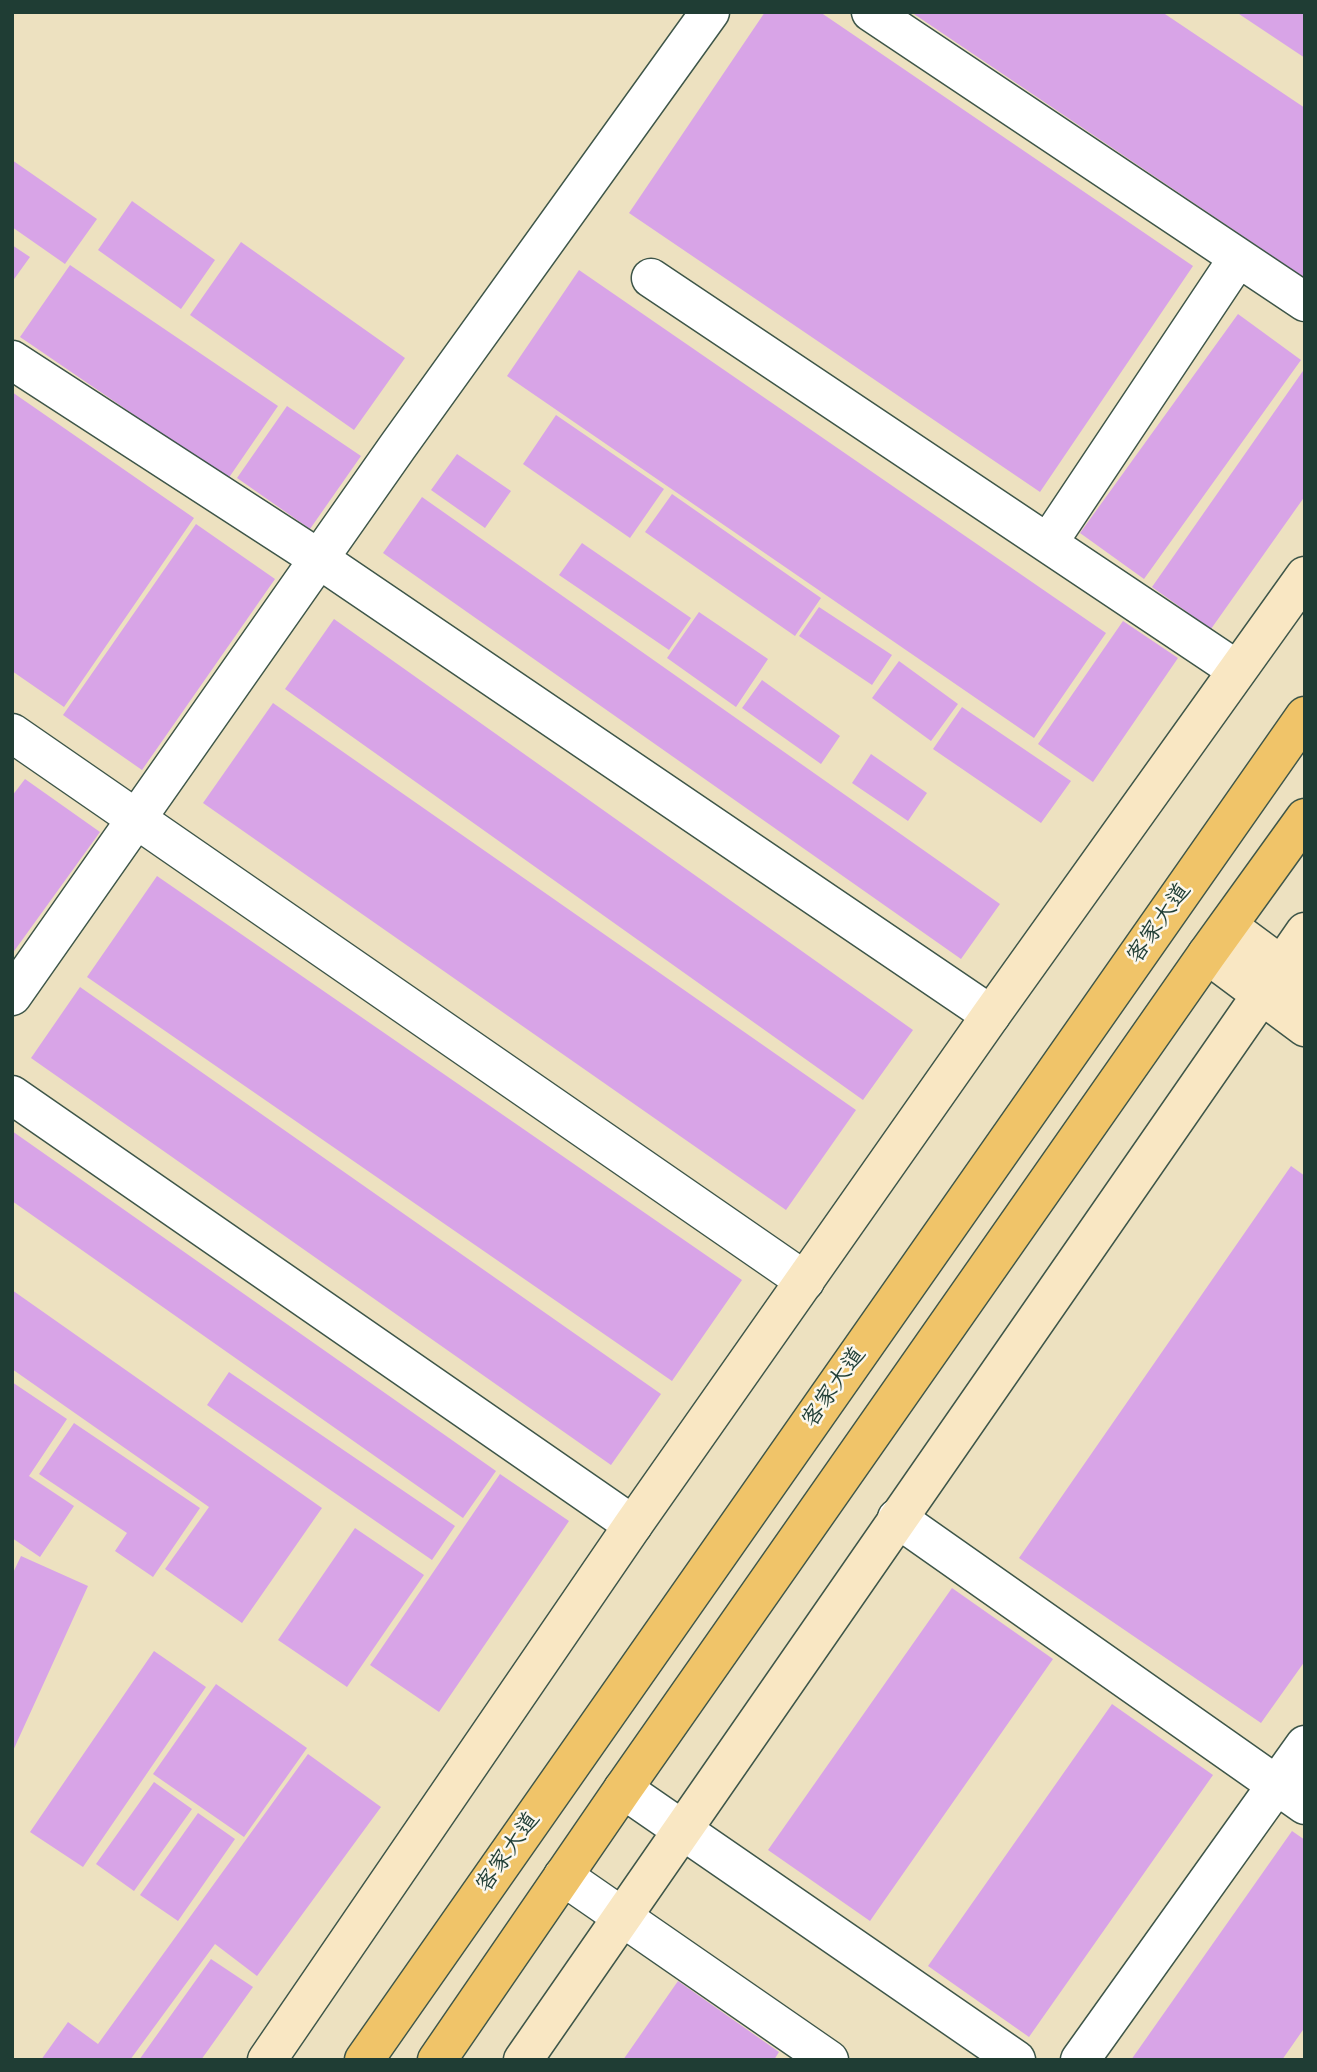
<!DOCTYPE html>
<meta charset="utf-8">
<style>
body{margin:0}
#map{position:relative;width:1317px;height:2072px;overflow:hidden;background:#ede1c0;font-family:"Architects Daughter",sans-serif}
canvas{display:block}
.frame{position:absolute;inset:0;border:14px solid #1f3d34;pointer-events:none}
</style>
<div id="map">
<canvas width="1317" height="2072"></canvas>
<div class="frame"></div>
</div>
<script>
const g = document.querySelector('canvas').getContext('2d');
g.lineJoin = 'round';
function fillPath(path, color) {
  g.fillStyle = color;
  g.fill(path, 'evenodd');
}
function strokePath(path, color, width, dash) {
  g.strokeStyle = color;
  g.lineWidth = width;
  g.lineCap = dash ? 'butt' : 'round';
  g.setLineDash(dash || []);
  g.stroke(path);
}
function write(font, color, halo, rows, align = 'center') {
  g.font = font + ' "Architects Daughter","LXGW WenKai TC",sans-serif';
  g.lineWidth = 5;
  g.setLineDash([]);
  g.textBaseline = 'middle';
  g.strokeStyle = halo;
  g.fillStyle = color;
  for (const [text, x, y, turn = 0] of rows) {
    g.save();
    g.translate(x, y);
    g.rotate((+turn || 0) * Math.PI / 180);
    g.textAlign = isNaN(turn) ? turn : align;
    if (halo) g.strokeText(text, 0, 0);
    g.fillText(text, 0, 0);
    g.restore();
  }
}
const building = new Path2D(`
 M765 12H820L1193 266 1040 492 629 213Z
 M911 12H1162L1305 108V278Z
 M1236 12H1305V58Z
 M12 160 97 219 65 264 12 227Z
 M132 201 215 260 181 309 98 250Z
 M241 242 405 358 354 430 190 315Z
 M12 245 30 257 12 282Z
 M70 265 278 406 228 479 20 337Z
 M579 270 1106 633 1034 738 507 376Z
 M1238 314 1301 360 1144 579 1080 533Z
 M1305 368V496L1211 629 1152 587Z
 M12 392 194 518 64 707 12 671Z
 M287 406 361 456 310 529 237 478Z
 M556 415 664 489 630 538 523 464Z
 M457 454 511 491 485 528 431 490Z
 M672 494 821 598 795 636 645 532Z
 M422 497 1000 904 961 959 383 553Z
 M196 524 275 579 142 770 63 715Z
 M582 543 691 618 669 650 559 575Z
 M819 607 892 655 872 685 799 636Z
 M699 612 768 659 736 707 667 658Z
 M334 619 913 1030 863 1100 285 689Z
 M1123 621 1178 658 1093 782 1038 744Z
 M899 661 958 704 931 741 872 698Z
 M762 680 840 736 821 764 742 708Z
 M273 703 856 1110 786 1210 203 803Z
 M962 707 1071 781 1041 823 933 749Z
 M871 754 927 793 908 821 852 783Z
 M25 779 100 832 12 954V796Z
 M157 876 742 1280 672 1381 87 977Z
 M80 987 661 1394 611 1465 31 1058Z
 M12 1131 496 1471 463 1518 12 1201Z
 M1291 1166 1305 1176V1661L1261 1723 1019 1558Z
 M12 1290 322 1508 242 1623 165 1569 209 1507 12 1369Z
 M229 1372 455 1526 432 1560 207 1405Z
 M12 1382 67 1419 29 1476 74 1506 40 1557 12 1538Z
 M74 1423 200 1508 153 1577 115 1551 127 1533 39 1474Z
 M500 1474 569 1521 439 1712 370 1665Z
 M355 1528 424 1575 347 1687 278 1640Z
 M21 1556 88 1586 12 1753V1575Z
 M952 1588 1053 1659 870 1921 768 1850Z
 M154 1651 206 1687 83 1867 30 1832Z
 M216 1684 307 1748 244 1837 153 1774Z
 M1112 1704 1213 1775 1029 2037 928 1966Z
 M308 1754 381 1807 257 1976 215 1944 130 2060H41L68 2022 98 2044Z
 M154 1782 192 1809 134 1891 96 1864Z
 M198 1813 235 1839 178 1921 140 1895Z
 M1292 1831 1305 1840V2027L1282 2060H1131Z
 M211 1959 253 1987 201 2060H139Z
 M678 1981 779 2052 774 2060H623Z`);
const street = new Path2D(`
 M871 12 1305 302
 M651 278 1237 670
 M12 360 319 559 991 1015
 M1048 543 1238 258
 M12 733 805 1281
 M12 996 398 446 710 12
 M12 1095 633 1525
 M897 1518 1305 1805
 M623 1789 1016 2060
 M563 1876 829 2060
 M1080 2060 1305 1745`);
const secondary = new Path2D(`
 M1228 926 1305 983
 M1207 954 1305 1027
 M267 2060 633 1525 991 1015 1305 576
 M523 2060 1305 932`);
const primary = new Path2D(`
 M364 2060 1305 716
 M437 2060 623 1789 1207 954 1305 818`);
const streetNames = [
 ["客家大道",1160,924,-55],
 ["客家大道",835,1388,-55],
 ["客家大道",509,1853,-55]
];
fillPath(building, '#d8a4e7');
strokePath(street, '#3e5649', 41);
strokePath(secondary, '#3e5649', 41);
strokePath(primary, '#3e5649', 41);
strokePath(street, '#fff', 38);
strokePath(secondary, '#f9e7c3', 38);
strokePath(primary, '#f0c469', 38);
write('23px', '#1f3d34', '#fbf7ec', streetNames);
</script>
